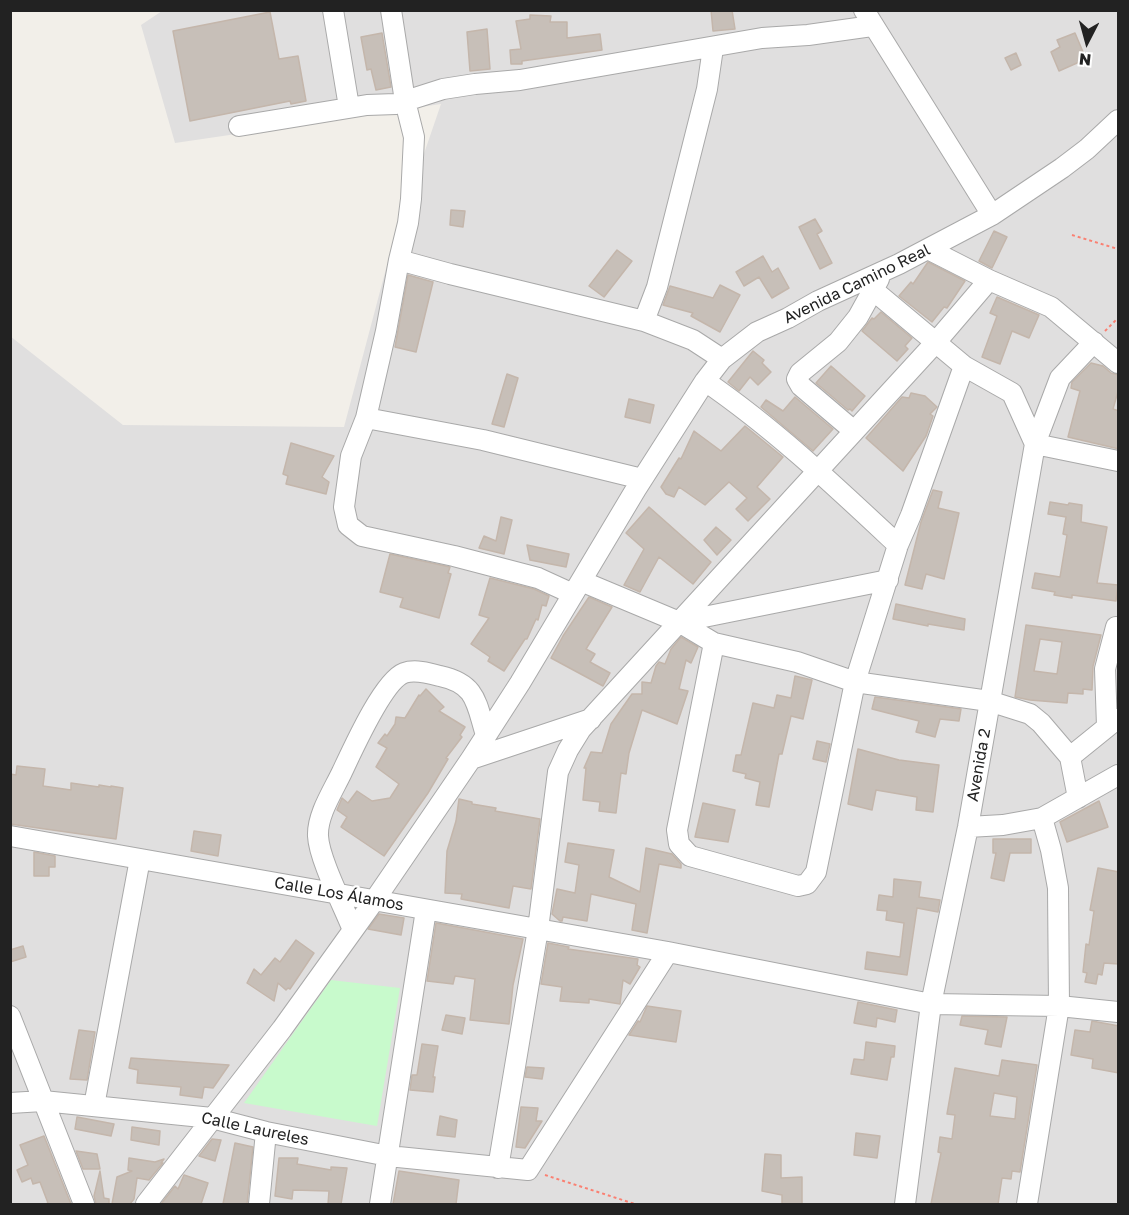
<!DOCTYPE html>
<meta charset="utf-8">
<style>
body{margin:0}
#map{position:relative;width:1129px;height:1215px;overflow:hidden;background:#f2efe9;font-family:"Golos Text",sans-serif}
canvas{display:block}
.frame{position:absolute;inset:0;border:12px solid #222;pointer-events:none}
.north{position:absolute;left:1057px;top:12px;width:60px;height:60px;-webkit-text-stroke:4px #fff;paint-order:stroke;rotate:186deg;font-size:16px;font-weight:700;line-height:24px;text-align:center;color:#222}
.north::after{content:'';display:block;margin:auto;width:21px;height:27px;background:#222;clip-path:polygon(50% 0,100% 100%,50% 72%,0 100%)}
</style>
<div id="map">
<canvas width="1129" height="1215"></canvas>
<div class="frame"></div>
<div class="north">N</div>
</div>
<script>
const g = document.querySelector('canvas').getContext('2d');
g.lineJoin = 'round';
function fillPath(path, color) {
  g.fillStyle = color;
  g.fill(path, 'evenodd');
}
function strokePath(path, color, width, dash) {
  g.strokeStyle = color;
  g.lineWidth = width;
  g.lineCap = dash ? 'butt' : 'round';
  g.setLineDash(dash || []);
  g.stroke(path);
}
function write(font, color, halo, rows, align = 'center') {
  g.font = font + ' "Golos Text",sans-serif';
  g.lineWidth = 4.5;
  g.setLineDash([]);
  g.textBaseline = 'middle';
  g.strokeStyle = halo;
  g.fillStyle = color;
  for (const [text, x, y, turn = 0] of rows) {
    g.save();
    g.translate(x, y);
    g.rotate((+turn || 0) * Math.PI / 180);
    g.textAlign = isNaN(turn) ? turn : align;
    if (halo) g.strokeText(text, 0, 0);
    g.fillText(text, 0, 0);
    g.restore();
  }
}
const residential = new Path2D(`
 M162 11H1118V1204H11L10 336 123 425 344 427 391 250 441 104 175 143 141 25Z`);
const park = new Path2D(`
 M331 980 400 988 377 1126 244 1103Z`);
const building = new Path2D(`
 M711 10H732L735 29 713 31Z
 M270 12 279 59 298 56 306 101 291 104 290 101 190 121 173 31Z
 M530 15 551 16 550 22H567V38L600 34 602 50 522 61V64H511L510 50 521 49 516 21 530 19Z
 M487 29 490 69 470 71 467 32Z
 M382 33 391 87 376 90 371 69 367 70 361 37Z
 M1075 33 1086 59 1059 71 1051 52 1060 47 1057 40Z
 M1016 53 1021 65 1011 70 1005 58Z
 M451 210 465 211 463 227 450 225Z
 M815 219 822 231 817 234 832 263 820 269 799 227Z
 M994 231 1007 237 992 268 979 261Z
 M617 250 632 261 604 297 589 286Z
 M763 256 772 272 778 268 789 288 772 298 759 277 744 286 736 272Z
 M928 262 965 281 947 308 944 307 932 322 899 296 911 282 913 284Z
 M408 275 433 282 416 352 395 347Z
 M720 285 740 295 720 332 691 316 693 313 663 305 670 286 713 298Z
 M997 297 1039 315 1029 338 1012 331 1000 364 982 357 997 316 990 313Z
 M881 312 912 338 905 346 908 349 897 361 862 331 872 318 874 319Z
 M753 351 764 360 762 363 771 372 758 385 750 377 739 391 728 382Z
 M1091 363 1103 366 1111 373 1119 375V388L1113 409 1119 411V449L1068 437 1080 391 1071 388 1072 382Z
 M831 366 865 396 852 411 850 409 848 410 816 383Z
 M507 374 518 378 504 427 492 424Z
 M911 393 925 396 937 407 930 414 933 416 926 436 903 471 866 438 902 397 909 398Z
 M795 397 833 429 813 451 761 407 766 400 783 411Z
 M629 399 654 405 650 423 625 417Z
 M745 426 783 457 757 487 770 499 748 521 736 509 747 498 729 482 705 505 679 487 674 497 666 494 661 487 679 458 681 459 694 431 721 451Z
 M291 443 334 456 322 477 329 482 326 494 286 484 288 476 283 474Z
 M933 490 942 492 938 508 959 513 944 579 926 574 922 589 905 585 921 522Z
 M1050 502 1068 505 1069 503 1082 505 1081 522 1107 527 1097 583 1118 585 1116 601 1072 595V598L1054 595 1055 592 1032 588 1035 573 1060 577 1067 535 1063 534 1066 517 1048 514Z
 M649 507 711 562 693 584 659 557 640 592 624 585 644 549 626 533Z
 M501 517 512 520 504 554 479 548 484 536 496 541Z
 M716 527 731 540 717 555 704 540Z
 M527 545 569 554 566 567 530 560Z
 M390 554 450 567 448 573 451 574 439 618 400 607 403 598 380 592Z
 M490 578 534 589 549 596 546 606 542 605 538 620 536 619 527 639H525L504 671 488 661 490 657 471 644 489 618 479 615Z
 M589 597 612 607 586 649 595 654 590 662 610 673 603 686 551 658 563 636Z
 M896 604 965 619 964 630 928 624V626L893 619Z
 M1026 625 1101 635 1093 666 1092 690 1083 689V694L1068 693 1067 703 1030 700 1015 697ZM1040 639 1062 642 1057 674 1034 671Z
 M681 637 698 647 691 663 686 660 679 689 688 691 677 724 642 710 629 753 626 774 621 773 616 813 599 811 600 802 583 800 586 768H584L591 752 602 753 611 724 632 694H642V682L651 683 656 666 659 662 665 664 671 649Z
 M795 676 812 680 803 719 791 716 782 754H779L769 807 756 805 760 782 745 778 746 774 733 771 736 755H741L753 703 774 708 777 695 791 698Z
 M426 689 444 707 439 711 465 727 460 735 462 737 446 758 448 759 428 793 384 856 341 827 347 817 337 810 342 798 348 803 357 791 372 801 390 798 399 784 376 767 387 748 378 743 385 734 387 736 395 724 396 717 405 718 419 695 420 696Z
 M875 697 961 709 959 721 940 719 935 737 916 732 919 721 872 709Z
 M817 741 830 744 826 762 813 759Z
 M858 749 899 760 939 765 933 812 916 810 917 797 876 790 872 810 848 804Z
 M17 766 45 769 43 786 71 790V783L99 787V785L111 787V786L123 788 116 839 10 824V774L16 775Z
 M459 799 472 802V804L496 808 495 811 540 819 531 889 513 886 509 908 461 899 462 894 445 893 447 851 456 821Z
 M1099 801 1108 827 1067 842 1060 822Z
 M703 803 735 810 728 842 695 837Z
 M194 831 221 835 218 856 191 851Z
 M993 839H1031V853H1010L1004 881 991 878 996 853H993Z
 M568 843 614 850 609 877 640 892 646 848 672 854 681 864V868L659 864 647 933 632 930 636 904 591 894 587 921 563 917 562 921H560L552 914 557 889 575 893 579 865 565 862Z
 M34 852 55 856V867H49V876H34Z
 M1098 868 1119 872V964L1104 963 1102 975 1098 974 1096 984 1085 982 1087 973 1083 972 1086 944 1089 945 1094 911 1090 910Z
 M894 879 921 882 919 897 940 900 938 912 917 908 907 975 865 969 867 952 900 957 904 923 886 920 887 911 877 910 879 895 893 897Z
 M379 914 404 918 401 935 368 929Z
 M436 923 523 939 513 985 509 1024 470 1020 475 979 455 976 453 984 427 981Z
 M296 940 314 953 290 989 288 988 286 990 278 983 274 1001 247 983 254 969 261 975 275 958 280 962Z
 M548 943 569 947 568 949 638 959 637 965 640 967 630 984 623 980 620 1004 589 999V1003L560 1001 562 987 541 984Z
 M23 946 26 957 10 962V950Z
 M858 1002 897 1010 895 1022 877 1018 876 1027 854 1023Z
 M647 1006 681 1011 676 1042 629 1035 638 1021 640 1022Z
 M446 1015 465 1018 462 1034 442 1030Z
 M962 1016 1007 1017 1001 1047 985 1044 988 1030 960 1025Z
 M1092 1021 1119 1026V1073L1092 1068 1093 1059 1071 1055 1075 1030 1090 1032Z
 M79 1030 95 1032 87 1080 70 1079Z
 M866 1042 895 1046 894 1057H891L887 1080 851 1074 854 1059 864 1060Z
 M422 1044 438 1046 433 1077H435L433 1092 410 1090 412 1075H417Z
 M131 1058 229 1065 213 1088 204 1087 202 1098 180 1095 181 1087 137 1083 138 1070 129 1068Z
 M1002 1060 1037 1065 1020 1172 1012 1171 1011 1179 1002 1178 998 1204H931L941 1153 938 1152 940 1137 952 1139 955 1115 947 1114 955 1068 999 1076ZM994 1093 1017 1097 1015 1119 990 1116Z
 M527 1067 544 1068 542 1079 525 1077Z
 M521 1107 538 1108 536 1121H542L525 1148 516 1147Z
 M440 1116 457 1120 455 1137 437 1135Z
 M77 1117 114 1124 111 1136 75 1129Z
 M132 1127 160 1131 159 1145 131 1140Z
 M856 1133 880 1136 877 1158 854 1155Z
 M44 1136 71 1204H46L48 1203 40 1182 33 1184 31 1178 22 1182 17 1170 28 1165 20 1145Z
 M212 1139 221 1140 215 1161 199 1156Z
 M235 1143 253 1147 247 1204H223Z
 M76 1151 97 1154 100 1169H83Z
 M765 1154 781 1155V1178L802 1177V1204H782V1195L762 1191Z
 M129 1158 155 1162 164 1159 161 1163H163L149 1180 137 1178 134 1199 130 1204H112L117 1177 132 1171 128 1170Z
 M279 1158H298L297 1164 331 1170V1167L347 1168 341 1204H328L329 1191 293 1190 292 1199 275 1196Z
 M100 1171 104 1198 109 1199V1204H96L94 1196Z
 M399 1171 459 1180 456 1204H393Z
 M184 1175 208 1183 201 1204H161L175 1186 178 1189Z`);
const path = new Path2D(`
 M1072 235 1118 249
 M1105 331 1118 318
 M545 1175 635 1204`);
const minor = new Path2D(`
 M333 10 349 107
 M391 10 405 101 414 137 411 199 408 223 399 260 450 274 644 321 693 340 722 359
 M864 10 992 215
 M239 126 367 105 396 104 443 89 475 84 520 80 762 38 808 35 872 26
 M928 249 989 280 1051 307 1118 363
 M399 260 386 331 366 418 351 456 344 507 348 525 362 536 454 556 538 578 573 594
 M873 290 964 366 1012 393 1035 444 1118 461
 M644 321 657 287 707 89 713 48
 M705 381C775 429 836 487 898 545
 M366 418 483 440 642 479
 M854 431 801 386 797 379 800 373 838 342 858 317 879 279
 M581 581 679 622 714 643 797 662 855 682 989 701 1030 714 1041 723 1070 757 1078 798
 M679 622 888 580
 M714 643 677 830 679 844 690 856 798 886 807 884 816 872 855 682 898 545 911 515 964 366
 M1107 726 1105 669 1116 627
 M1070 757 1117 719
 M471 759 591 719
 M968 827 1003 825 1042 818 1118 775
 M10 836 668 952 931 1004 1059 1006 1118 1012
 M353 930C344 907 319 859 318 836 317 815 333 791 342 772 352 751 383 681 404 673 415 669 429 673 440 676 477 684 476 703 486 735
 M10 1016 84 1204
 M10 1103 43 1101 212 1118 266 1132 388 1156 528 1170 668 952
 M94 1106 140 859
 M498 1168 538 929 558 772 568 750 581 729 936 342 989 280
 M146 1204 282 1029 374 901 471 759 520 683 636 489 705 381 722 359 757 332 788 318 818 301 899 264 992 215 1062 168 1087 149 1118 120
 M259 1204 266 1132
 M380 1204 426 910
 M905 1204 931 1004 968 827 1035 444 1060 378 1094 342
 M1027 1204 1059 1006 1058 888 1051 850 1042 818`);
const streetNames = [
 ["Avenida Camino Real",857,284,-26],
 ["Avenida 2",979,765,-80],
 ["Calle Los Álamos",339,894,10],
 ["Calle Laureles",255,1129,12]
];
fillPath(residential, '#e0dfdf');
fillPath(park, '#c8facc');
fillPath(building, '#c7bfb8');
strokePath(building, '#c4b6ab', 1.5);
strokePath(minor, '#a9a9a9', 22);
strokePath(path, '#fa8072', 2, [3, 3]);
strokePath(minor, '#fff', 20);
write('16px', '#222', '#fff', streetNames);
</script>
